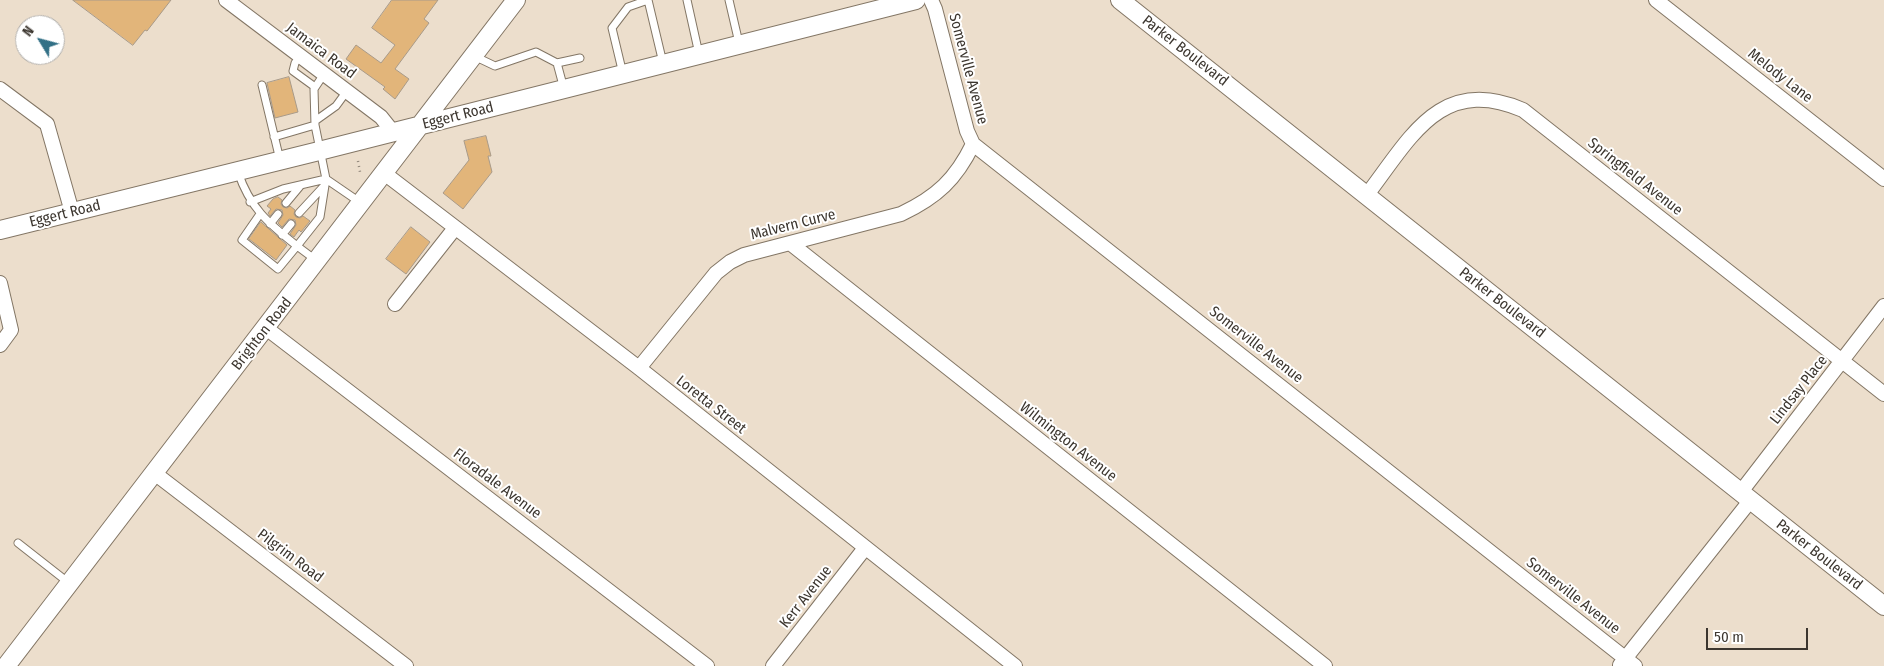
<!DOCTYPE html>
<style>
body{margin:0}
#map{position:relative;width:1884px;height:666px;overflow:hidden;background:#ecdecc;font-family:"Fira Sans Condensed",sans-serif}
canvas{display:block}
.north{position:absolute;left:15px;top:15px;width:50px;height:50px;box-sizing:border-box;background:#fff;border:1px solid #b1afac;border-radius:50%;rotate:307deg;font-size:14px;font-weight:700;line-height:20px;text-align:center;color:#3c362f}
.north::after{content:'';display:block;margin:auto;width:18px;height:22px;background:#327086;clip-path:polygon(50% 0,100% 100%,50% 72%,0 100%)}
.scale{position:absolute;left:1706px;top:628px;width:102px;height:22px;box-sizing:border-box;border:2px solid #3c362f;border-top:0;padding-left:6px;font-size:15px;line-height:18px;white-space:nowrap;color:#3c362f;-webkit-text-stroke:4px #fff;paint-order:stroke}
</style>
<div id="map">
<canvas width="1884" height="666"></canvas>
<div class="north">N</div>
<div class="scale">50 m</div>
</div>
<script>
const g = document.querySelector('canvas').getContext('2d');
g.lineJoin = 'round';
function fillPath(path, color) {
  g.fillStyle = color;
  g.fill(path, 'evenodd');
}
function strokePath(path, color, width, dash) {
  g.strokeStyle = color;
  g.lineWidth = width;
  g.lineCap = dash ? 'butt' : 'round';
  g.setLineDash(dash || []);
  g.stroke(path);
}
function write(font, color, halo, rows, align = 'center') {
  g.font = font + ' "Fira Sans Condensed",sans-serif';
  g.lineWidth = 4;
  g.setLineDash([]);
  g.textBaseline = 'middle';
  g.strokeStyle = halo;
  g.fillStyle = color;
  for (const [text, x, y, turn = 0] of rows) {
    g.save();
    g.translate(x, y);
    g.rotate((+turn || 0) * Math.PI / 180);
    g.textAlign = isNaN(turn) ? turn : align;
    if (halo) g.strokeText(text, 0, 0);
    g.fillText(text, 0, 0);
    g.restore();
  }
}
const building = new Path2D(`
 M73 0H171L147 31 145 30 133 45Z
 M392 0H438L424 19 429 23 395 69 409 79 395 99 383 89 385 87 346 59 356 45 381 63 395 45 372 28Z
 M289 77 298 112 275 118 267 83Z
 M486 136 491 156H488L492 172 463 209 443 193 469 160 464 141Z
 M278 197 282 200 281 204 283 207 287 208 290 206 295 210 294 214 296 217 300 218 303 216 310 221 301 232 299 230 294 237 290 234 296 225 295 220 289 219 282 227 278 223 283 215 282 210 276 209 270 216 268 213 271 209 267 206 273 199Z
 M261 222 287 245 276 260 249 239Z
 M411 227 430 242 406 274 386 259Z`);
const path = new Path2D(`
 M358 161 360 172`);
const service = new Path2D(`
 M648 0 663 63
 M687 0 699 54
 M729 0 739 43
 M300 56 295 63 293 71 315 87
 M474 56 495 66 536 52 557 63 580 58
 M557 63 564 89
 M623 74 612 28 628 7 648 0
 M262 85 280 160
 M315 121 336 106 347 91
 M274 137 315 125
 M238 172C250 208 268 223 297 246L320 217 326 179 315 125 314 89 324 74
 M250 202 283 189 326 179 361 203
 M286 203 301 185
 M299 213 324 186
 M260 214 242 240 278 269 297 246 317 261
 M270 224 278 214
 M282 235 291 224
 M18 543 69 583`);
const minor = new Path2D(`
 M226 0 381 117 393 132
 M931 0 935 9 967 131 973 144 1635 666
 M1656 0 1884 179
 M0 89 47 124 72 212
 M384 173 639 368 1015 666
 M1366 196C1410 139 1440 74 1523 110L1884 394
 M790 243 1325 666
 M0 283 11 330 0 345
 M395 304 455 228
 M266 328 707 666
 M639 368 716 273 730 262 744 255 901 214C937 197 956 179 973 144
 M153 472 406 666
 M1740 493 1884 306
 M1620 665 1750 501
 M773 666 865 548`);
const tertiary = new Path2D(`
 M1120 0 1884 606
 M0 230 319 151 916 0
 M6 666 516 0`);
const streetNames = [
 ["Jamaica Road",321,51,37],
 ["Parker Boulevard",1185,51,38],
 ["Somerville Avenue",968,69,75],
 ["Melody Lane",1780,76,38],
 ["Eggert Road",458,116,-14],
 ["Springfield Avenue",1635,177,38],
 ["Eggert Road",65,214,-14],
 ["Malvern Curve",793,225,-14],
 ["Parker Boulevard",1502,303,38],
 ["Brighton Road",262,334,-52],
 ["Somerville Avenue",1256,345,38],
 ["Lindsay Place",1799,390,-52],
 ["Loretta Street",711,405,38],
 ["Wilmington Avenue",1068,442,38],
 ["Floradale Avenue",497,484,37],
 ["Parker Boulevard",1819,555,38],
 ["Pilgrim Road",290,556,37],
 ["Somerville Avenue",1573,596,38],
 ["Kerr Avenue",806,597,-52]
];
fillPath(building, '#e2b57a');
strokePath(building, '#a89a89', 1);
strokePath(service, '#837665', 9);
strokePath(minor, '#837665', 16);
strokePath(tertiary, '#837665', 20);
strokePath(path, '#91877b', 2.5, [1, 4]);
strokePath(service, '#fff', 7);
strokePath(minor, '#fff', 14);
strokePath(tertiary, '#fff', 18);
write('15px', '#3c362f', '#fff', streetNames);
</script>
